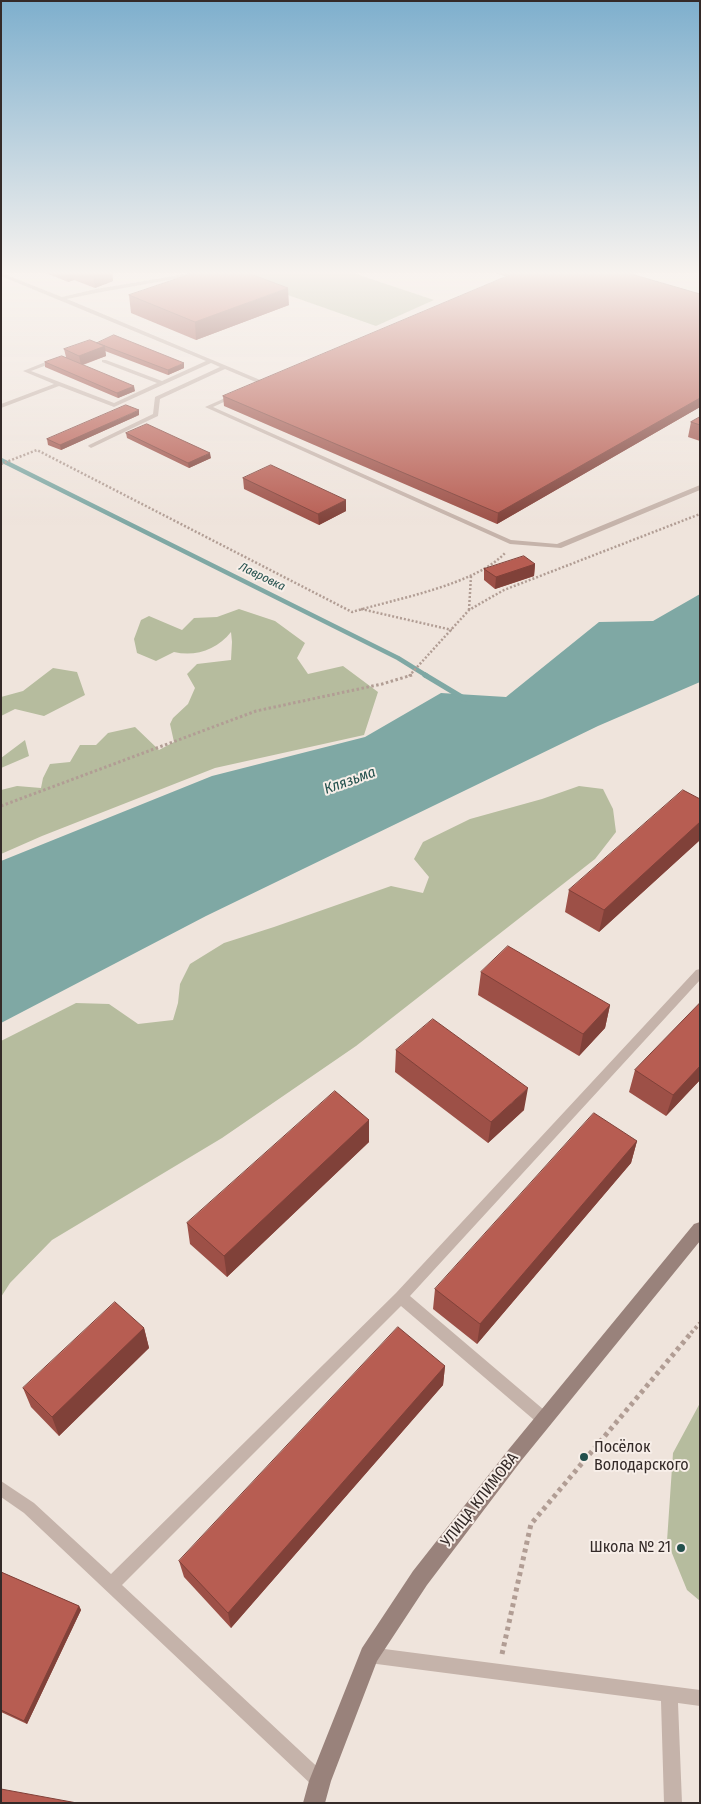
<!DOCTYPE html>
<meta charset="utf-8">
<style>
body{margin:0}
#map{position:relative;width:701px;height:1804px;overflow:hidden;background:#efe4dc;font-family:"Fira Sans Condensed",sans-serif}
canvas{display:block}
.frame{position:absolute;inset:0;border:2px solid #342a28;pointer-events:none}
</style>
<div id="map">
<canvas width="701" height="1804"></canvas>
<div class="frame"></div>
</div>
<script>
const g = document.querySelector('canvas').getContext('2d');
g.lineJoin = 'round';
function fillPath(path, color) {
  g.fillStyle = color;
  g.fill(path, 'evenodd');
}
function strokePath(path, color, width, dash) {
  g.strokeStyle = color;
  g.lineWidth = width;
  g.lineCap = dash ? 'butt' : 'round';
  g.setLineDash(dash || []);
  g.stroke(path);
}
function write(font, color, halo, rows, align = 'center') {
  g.font = font + ' "Fira Sans Condensed",sans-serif';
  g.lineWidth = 4;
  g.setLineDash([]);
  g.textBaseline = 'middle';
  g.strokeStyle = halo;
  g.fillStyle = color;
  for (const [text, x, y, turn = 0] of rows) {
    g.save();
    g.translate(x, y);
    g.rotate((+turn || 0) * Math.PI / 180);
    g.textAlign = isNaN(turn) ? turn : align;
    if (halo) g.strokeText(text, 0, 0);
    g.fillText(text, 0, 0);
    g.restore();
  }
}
const green = new Path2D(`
 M235 272H350L434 300 376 326 228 274Z
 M239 609 275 621 305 643 297 658 308 674 343 666 378 692 364 735 215 768 42 836 1 854V790L17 786 41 788 43 778 50 764 70 762 80 745H96L108 733 135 727 159 750 174 742 170 724 173 718 188 704 195 688 187 674 197 664 231 660 232 642 231 632C217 650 195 657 174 652L156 661 137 653 134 639 141 620 149 616 182 630 194 618 217 617Z
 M53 668 77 672 85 695 44 716 15 709 1 716V697L23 691Z
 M25 740 29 756 1 768V758Z
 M579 786 603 789 613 809 616 832 595 859 356 1046 222 1138 52 1240 10 1283 1 1297V1041L76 1003 109 1004 138 1024 173 1020 178 1003 180 984 190 964 224 943 274 927 391 886 423 893 429 877 414 859 423 842 470 819 542 799Z
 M700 1403V1601L687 1590 667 1541 673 1453Z`);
const water = new Path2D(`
 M700 594V682L598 726 206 916 1 1023V861L212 776 365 737 441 693 506 697 599 622 653 621Z`);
const streamFar1 = new Path2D(`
 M1 460 398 658 427 676`);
const stream = new Path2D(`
 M425 675 465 699`);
const pathFar3 = new Path2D(`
 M1 464 37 450 352 612C395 599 475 585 505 553
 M361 609 452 630
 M469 610 471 576
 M409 676 469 610 504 590 700 514`);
const pathFar2 = new Path2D(`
 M1 806 256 711 382 684 412 675`);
const pathFar1 = new Path2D(`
 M691 1333 700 1323`);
const path = new Path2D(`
 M502 1654 531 1524 692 1332`);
const lane = new Path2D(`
 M199 272H213L96 293 67 299 265 382V384L254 387V385L258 383 225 369 160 399 158 416 91 448 88 446 89 445 153 414 155 397 220 367 211 363 114 407 59 386 1 408V404L54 384 23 371 58 357 60 358V360L31 371 114 403 157 383 102 362V360H106L162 381 206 361 1 276V273L62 297 96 289Z
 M234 394 239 395 213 407 511 540 557 544 700 485V490L561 548 510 544 205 407Z
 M700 969V980L410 1296 550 1415 552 1420 550 1425 545 1427 540 1425 401 1306 122 1585 326 1775 328 1781 326 1787 320 1789 314 1787 24 1513 1 1497V1481L34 1503 111 1574 396 1293 696 970Z
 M369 1647 700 1690V1706L678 1703 682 1803H664L661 1701 369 1663 363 1661 361 1655 363 1649Z`);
const secondary = new Path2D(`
 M700 1222V1241L521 1461 427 1585 377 1661 331 1781 325 1803H303L309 1781 362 1648 413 1571 509 1449 694 1224Z`);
const wall = new Path2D(`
 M44 272H112L113 281 95 288 74 280 68 282Z
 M493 272H514L505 276Z
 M700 294V407L497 524 224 406 223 396Z
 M129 295 289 305 196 340 131 313Z
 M97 343 184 368 168 375 105 351 106 356 83 365 135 391 118 398 45 367V362L66 357 64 349Z
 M139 415 61 450 48 445 47 439Z
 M700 417V441L688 437 691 422Z
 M126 433 211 458 189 468 127 438Z
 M243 478 346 500V511L319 525 244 489Z
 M535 564 534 576 495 589 484 580V569Z
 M700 799V840L599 932 565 912 569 890Z
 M481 972 610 1005 605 1028 579 1056 478 995Z
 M700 1003V1080L666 1116 629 1092 635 1070Z
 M396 1050 524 1110 488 1143 395 1072Z
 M369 1120V1142L227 1277 190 1244 187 1223Z
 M637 1141 631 1163 477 1344 433 1309 435 1289Z
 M144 1328 149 1348 59 1436 31 1407 23 1388Z
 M445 1366 443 1385 231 1628 184 1577 179 1561Z
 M1 1572 79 1606 81 1610 27 1724 1 1712Z`);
const shadedWall = new Path2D(`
 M66 272H73L74 280 68 282Z
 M93 272H112L113 281 95 288Z
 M505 272H514L505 276Z
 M288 288 289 305 196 340 195 322Z
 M105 346 106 356 81 365 79 356Z
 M184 363V368L168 375V370Z
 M134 386 135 391 118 398 117 393Z
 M700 398V407L497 524 498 513Z
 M139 410V415L61 450 60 445Z
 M210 453 211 458 189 468 188 463Z
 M346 500V511L319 525 318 514Z
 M535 564 534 576 495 589 496 577Z
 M700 822V840L599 932 604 910Z
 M610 1005 605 1028 579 1056 583 1034Z
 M700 1066V1080L666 1116 673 1095Z
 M528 1088 524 1110 488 1143 491 1122Z
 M369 1120V1142L227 1277 224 1256Z
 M637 1141 631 1163 477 1344 480 1324Z
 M144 1328 149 1348 59 1436 52 1417Z
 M445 1366 443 1385 231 1628 228 1613Z
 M79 1606 81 1610 27 1724 24 1721Z`);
const building = new Path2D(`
 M197 272H245L288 288 195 322 129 295Z
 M517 272H624L700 294V398L498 513 223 396Z
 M114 335 184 363 168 370 97 343Z
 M90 340 105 346 79 356 64 349Z
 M62 356 134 386 117 393 45 362Z
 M126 405 139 410 60 445 47 439Z
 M700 417V425L691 422Z
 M147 424 210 453 188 463 126 433Z
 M271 465 346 500 318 514 243 478Z
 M524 556 535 564 496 577 484 569Z
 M683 790 700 799V822L604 910 569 890Z
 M508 946 610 1005 583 1034 481 972Z
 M700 1003V1066L673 1095 635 1070Z
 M433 1019 528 1088 491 1122 396 1050Z
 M335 1091 369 1120 224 1256 187 1223Z
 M594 1113 637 1141 480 1324 435 1289Z
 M115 1302 144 1328 52 1417 23 1388Z
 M398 1327 445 1366 228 1613 179 1561Z
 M1 1572 79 1606 24 1721 1 1710Z
 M1 1789 77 1803H1Z`);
const markers = [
 [584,1457,5,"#23504d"],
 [681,1548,5,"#23504d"]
];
const farWaternames = [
 ["Лавровка",262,577,26]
];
const waterNames = [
 ["Клязьма",350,781,-20]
];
const nearPoinames = [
 ["Посёлок",594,1448],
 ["Володарского",594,1466],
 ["Школа № 21",671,1548,"right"]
];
const nearStreetnames = [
 ["УЛИЦА КЛИМОВА",480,1500,-52]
];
fillPath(green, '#b6bc9e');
fillPath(water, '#7fa8a4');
strokePath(streamFar1, '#7fa8a4', 4.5);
strokePath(stream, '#7fa8a4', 5.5);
strokePath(pathFar3, '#b19d94', 2.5, [2, 2]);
strokePath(pathFar2, '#b19d94', 3, [2.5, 2.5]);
strokePath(pathFar1, '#b19d94', 4, [3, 3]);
strokePath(path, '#b19d94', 5, [4, 4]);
fillPath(lane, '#c5b3aa');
fillPath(secondary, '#99827b');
fillPath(wall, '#9d5047');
fillPath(shadedWall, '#804139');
fillPath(building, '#b75d52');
strokePath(building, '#804139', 1);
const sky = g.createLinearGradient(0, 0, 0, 525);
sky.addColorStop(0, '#7eafcd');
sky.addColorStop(0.52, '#f8f3ef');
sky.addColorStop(1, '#f8f3ef00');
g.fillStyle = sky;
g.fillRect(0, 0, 701, 525);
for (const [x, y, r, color] of markers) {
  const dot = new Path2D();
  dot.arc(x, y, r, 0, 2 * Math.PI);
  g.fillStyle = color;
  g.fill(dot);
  strokePath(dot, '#f7eee8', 2);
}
write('italic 12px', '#23504d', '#f7eee8', farWaternames);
write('italic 15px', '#23504d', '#f7eee8', waterNames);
write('16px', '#342a28', '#f7eee8', nearPoinames, 'left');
write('16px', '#342a28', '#f7eee8', nearStreetnames);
</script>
